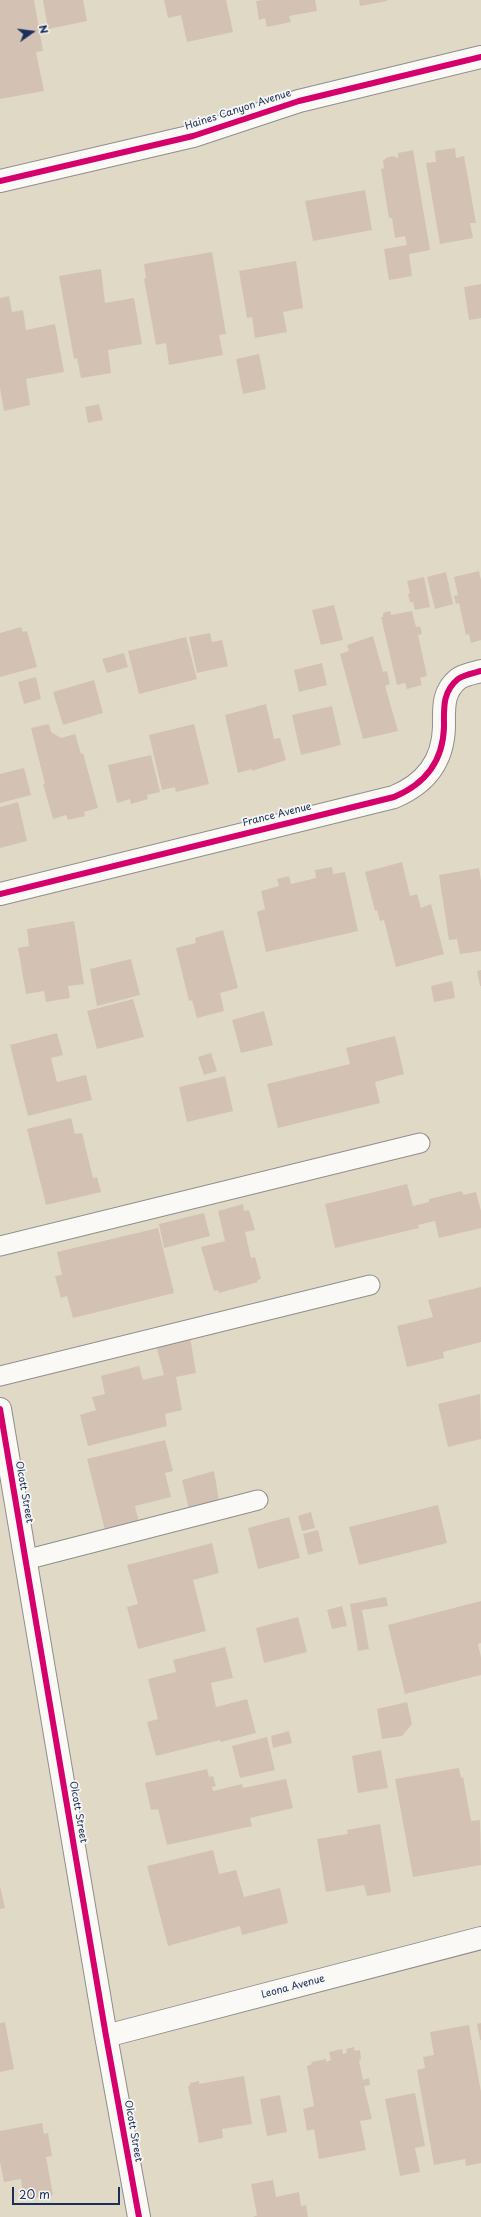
<!DOCTYPE html>
<style>
body{margin:0}
#map{position:relative;width:481px;height:2217px;overflow:hidden;background:#e0d9c6;font-family:"Playpen Sans",sans-serif}
canvas{display:block}
.north{position:absolute;left:12px;top:12px;width:40px;height:40px;-webkit-text-stroke:3px #f6f6f2;paint-order:stroke;rotate:76deg;font-size:11px;font-weight:700;line-height:16px;text-align:center;color:#1b2f5e}
.north::after{content:'';display:block;margin:auto;width:14px;height:18px;background:#1b2f5e;clip-path:polygon(50% 0,100% 100%,50% 72%,0 100%)}
.scale{position:absolute;left:12px;top:2187px;width:108px;height:18px;box-sizing:border-box;border:2px solid #1b2f5e;border-top:0;padding-left:5px;font-size:12px;line-height:14px;white-space:nowrap;color:#1b2f5e;-webkit-text-stroke:3px #f6f6f2;paint-order:stroke}
</style>
<div id="map">
<canvas width="481" height="2217"></canvas>
<div class="north">N</div>
<div class="scale">20 m</div>
</div>
<script>
const g = document.querySelector('canvas').getContext('2d');
g.lineJoin = 'round';
function fillPath(path, color) {
  g.fillStyle = color;
  g.fill(path, 'evenodd');
}
function strokePath(path, color, width, dash) {
  g.strokeStyle = color;
  g.lineWidth = width;
  g.lineCap = dash ? 'butt' : 'round';
  g.setLineDash(dash || []);
  g.stroke(path);
}
function write(font, color, halo, rows, align = 'center') {
  g.font = font + ' "Playpen Sans",sans-serif';
  g.lineWidth = 3.5;
  g.setLineDash([]);
  g.textBaseline = 'middle';
  g.strokeStyle = halo;
  g.fillStyle = color;
  for (const [text, x, y, turn = 0] of rows) {
    g.save();
    g.translate(x, y);
    g.rotate((+turn || 0) * Math.PI / 180);
    g.textAlign = isNaN(turn) ? turn : align;
    if (halo) g.strokeText(text, 0, 0);
    g.fillText(text, 0, 0);
    g.restore();
  }
}
const building = new Path2D(`
 M0 0H34L43 51 36 52 44 91 0 99Z
 M43 0H83L87 21 48 29Z
 M164 0H226L233 32 187 42 181 15 168 18Z
 M263 0H315L317 11 289 16 291 22 267 27 265 18 259 20 256 1Z
 M359 0H387V1L360 6Z
 M455 148 456 158 464 156 476 223H470L473 238 440 244 426 163 436 162 435 151Z
 M413 150 430 250 409 254 412 276 389 280 384 249 407 245 405 236 395 238 392 218H389L381 169 384 168 383 161 386 158 393 156 398 158V153Z
 M365 190 372 230 313 241 305 201Z
 M212 252 226 334 219 335 223 355 169 365 166 343 156 345 144 279 146 278 144 264Z
 M296 261 303 308 283 312 287 332 255 338 252 317 247 318 239 271Z
 M101 269 105 303 134 298 142 344 108 350 111 373 81 378 77 358 74 359 59 276Z
 M481 284V318L469 320 464 287Z
 M9 296 12 312 23 310 26 330 55 324 64 372 26 379 30 405 4 411 0 388V298Z
 M259 354 266 389 243 394 236 359Z
 M99 404 103 420 88 423 85 407Z
 M479 571 481 580V640L471 643 469 634 466 635 459 603 456 604 454 596 458 595 454 577Z
 M446 572 453 604 435 609 427 577Z
 M424 577 430 607 415 610 413 602H410L408 594 410 593 407 581Z
 M334 605 343 640 321 645 312 610Z
 M390 611 391 615 412 611 416 627 420 626 422 634 418 635 427 676 420 678 422 685 407 689 405 683 397 685 381 617H383V613Z
 M21 627 23 632 27 631 37 667 0 677V633Z
 M210 633 212 642 222 640 228 666 197 673 189 637Z
 M373 636 383 672 387 671 390 684 385 686 398 731 363 739 340 654 349 651 347 645Z
 M186 637 197 679 139 694 128 651Z
 M124 653 128 667 107 673 102 659Z
 M322 663 327 685 299 692 294 670Z
 M36 677 41 699 24 704 18 682Z
 M94 680 103 713 63 725 53 692Z
 M266 704 274 739 280 738 286 760 252 771V769L238 773 225 715Z
 M332 706 341 745 301 755 292 715Z
 M49 724 51 732 61 738 75 734 81 754 83 753 98 808 84 812 85 816 68 820 66 815 53 819 43 784H45L31 728Z
 M194 724 209 784 176 792 175 787 162 790 149 735Z
 M151 755 160 792 147 795 148 799 131 804 130 799 117 803 108 765Z
 M24 768 31 795 0 803V774Z
 M18 802 27 841 0 848V807Z
 M402 862 410 896 417 894 421 908 431 904 444 954 396 967 384 920 380 921 377 910 375 911 365 872Z
 M332 867 333 874 345 872 358 931 266 952 257 912 265 909 261 891 279 886 277 879 289 876 291 884 316 878 315 870Z
 M479 868 481 881V951L460 954 457 939 449 940 439 875Z
 M74 921 84 984 68 986 70 998 46 1002 44 991 26 994 18 948 29 946 27 929Z
 M223 930 238 988 220 993 224 1011 197 1018 192 1000 189 1001 176 948 196 943 195 938Z
 M131 959 140 995 97 1006 90 969Z
 M481 970V986H480L477 971Z
 M452 981 455 998 434 1002 431 986Z
 M133 999 144 1037 97 1049 87 1011Z
 M264 1011 273 1045 241 1053 232 1020Z
 M57 1033 63 1055 51 1058 57 1082 86 1075 92 1100 28 1116 10 1045Z
 M395 1036 404 1074 375 1082 380 1103 278 1128 267 1084 350 1064 346 1048Z
 M211 1053 217 1071 204 1075 198 1057Z
 M225 1076 233 1111 187 1122 179 1087Z
 M71 1118 75 1134 82 1133 93 1178 97 1177 101 1192 46 1205 27 1129Z
 M407 1184 413 1206 429 1202V1199L462 1191 463 1195 476 1192 481 1211V1228L439 1238 435 1221 418 1225 419 1228 335 1248 325 1204Z
 M243 1204 244 1211 249 1210 255 1230 245 1232 251 1258 255 1257 261 1279 257 1280 258 1282 219 1293 218 1290 214 1291 201 1247 225 1241 218 1211Z
 M204 1213 210 1236 164 1248 159 1224Z
 M158 1228 174 1293 73 1318 67 1296 61 1298 55 1276 62 1275 57 1252Z
 M481 1287V1342L443 1352 444 1358 407 1367 397 1326 433 1317 428 1300Z
 M190 1337 196 1373 176 1377 182 1410 165 1414 167 1426 88 1446 80 1415 96 1410 92 1397 105 1394 101 1376 139 1366 143 1380 164 1375 156 1345Z
 M480 1394 481 1439 448 1447 438 1404Z
 M165 1440 173 1471 165 1473 171 1497 135 1506 139 1522 105 1530 87 1459Z
 M214 1471 219 1500 189 1509 182 1480Z
 M438 1505 447 1543 359 1565 349 1527Z
 M311 1512 315 1528 302 1531 298 1516Z
 M289 1517 300 1558 258 1569 248 1528Z
 M318 1530 323 1551 308 1555 303 1534Z
 M212 1543 219 1573 193 1580 206 1631 138 1649 127 1607 138 1604 127 1565Z
 M386 1597 388 1606 362 1610 369 1649 358 1651 350 1604Z
 M481 1601V1643L478 1644 481 1657V1675L405 1694 388 1625Z
 M342 1606 347 1626 332 1629 327 1610Z
 M298 1617 307 1652 264 1663 256 1628Z
 M225 1647 233 1678 211 1683 216 1707 247 1699 256 1733 221 1742 220 1740 156 1756 147 1722 158 1719 148 1679 176 1672 173 1660Z
 M407 1702 412 1724 402 1736 382 1739 377 1709Z
 M289 1731 292 1743 273 1748 271 1736Z
 M267 1737 275 1770 240 1778 232 1746Z
 M381 1750 388 1788 358 1793 352 1756Z
 M459 1768 461 1778 463 1777 471 1821 480 1820 481 1865 413 1877 395 1779Z
 M207 1769 209 1777 213 1776 216 1786 212 1787 213 1791 242 1784 243 1788 286 1779 293 1808 250 1818 252 1826 167 1845 158 1809 151 1810 145 1783Z
 M380 1824 391 1892 367 1896 364 1885 326 1892 317 1839 348 1834 347 1830Z
 M213 1850 219 1874 236 1870 244 1897 280 1888 288 1923 242 1935 240 1926 168 1946 147 1866Z
 M0 1886 5 1908 0 1909Z
 M5 2022 14 2069 0 2072V2023Z
 M481 2023V2040H480L477 2024Z
 M469 2025 481 2092V2163L466 2166 465 2159 434 2165 417 2070 425 2068 423 2057 434 2055 430 2032Z
 M354 2047 355 2051 360 2050 361 2060 359 2061 363 2080 369 2078 370 2085 364 2086 372 2119 360 2121 366 2150 319 2159 314 2129 307 2131 303 2109 314 2106 307 2066 312 2064 311 2062 326 2059V2062L331 2060 329 2052 342 2049 343 2054 347 2053 346 2049Z
 M244 2076 252 2124 222 2129 223 2138 199 2143 188 2086H190V2083L199 2081V2084Z
 M415 2093 425 2146 415 2148 420 2172 400 2176 385 2099Z
 M280 2095 287 2132 267 2136 260 2099Z
 M42 2123 44 2134 48 2133 52 2156 46 2157 53 2195 24 2200 21 2179 4 2182 0 2162V2131Z
 M273 2180 276 2197 299 2192 301 2206 306 2205 308 2217H253L257 2215 251 2184Z`);
const service = new Path2D(`
 M0 1246 420 1143
 M0 1376 370 1285
 M25 1560 258 1500`);
const minor = new Path2D(`
 M0 894 394 797C425 784 443 762 444 727 444 709 442 692 458 679 463 675 474 673 481 671
 M0 1409 106 2036 139 2217
 M106 2036 481 1938`);
const tertiary = new Path2D(`
 M0 181 193 136 299 101 481 57`);
const cycleway = new Path2D(`
 M0 181 193 136 299 101 481 57
 M0 894 394 797C425 784 443 762 444 727 444 709 442 692 458 679 463 675 474 673 481 671
 M0 1409 106 2036 139 2217`);
const streetNames = [
 ["Haines Canyon Avenue",238,110,-18],
 ["France Avenue",277,815,-14],
 ["Olcott Street",24,1492,80],
 ["Olcott Street",78,1812,80],
 ["Leona Avenue",293,1987,-15],
 ["Olcott Street",133,2131,80]
];
fillPath(building, '#d3c2b4');
strokePath(service, '#8e8e8c', 21);
strokePath(minor, '#8e8e8c', 24);
strokePath(tertiary, '#8e8e8c', 24);
strokePath(service, '#faf9f6', 19);
strokePath(minor, '#faf9f6', 22);
strokePath(tertiary, '#faf9f6', 22);
strokePath(cycleway, '#d6006c', 6);
write('10px', '#1b2f5e', '#f6f6f2', streetNames);
</script>
